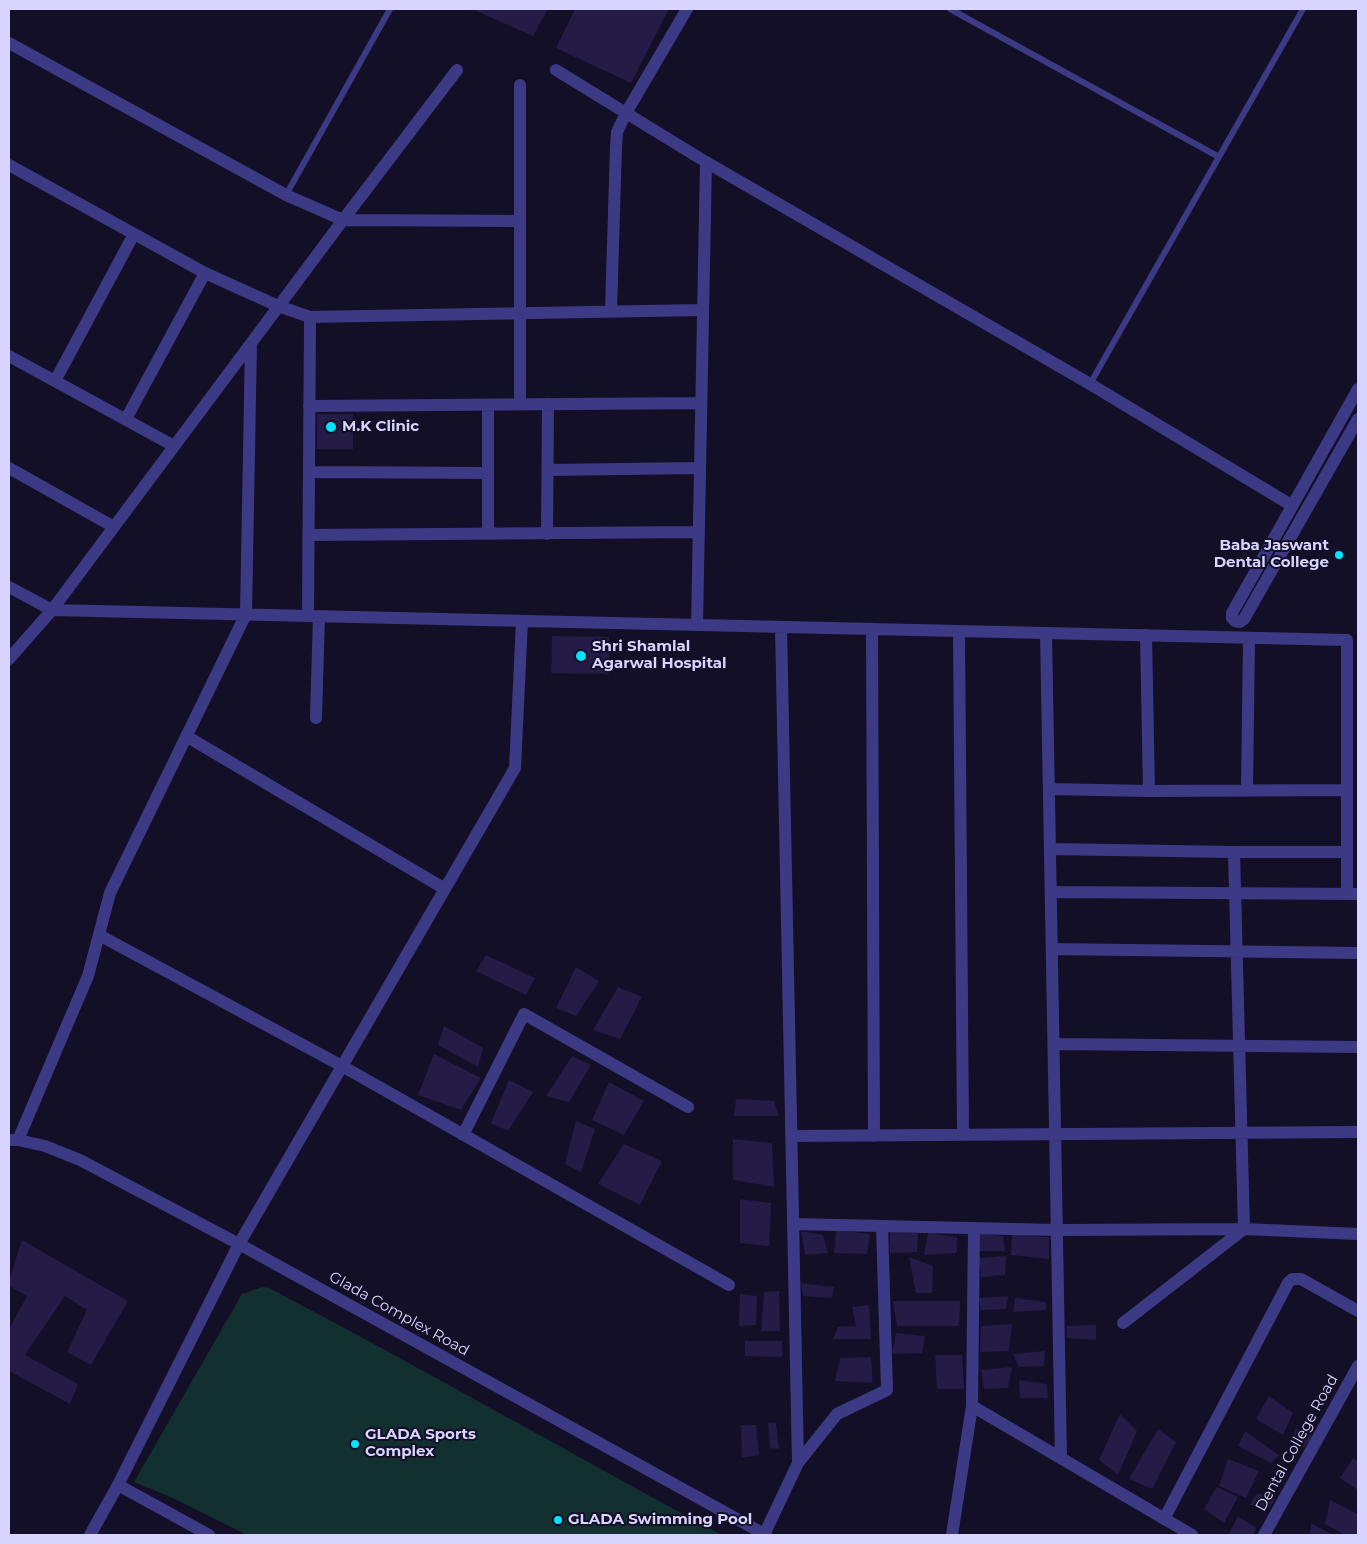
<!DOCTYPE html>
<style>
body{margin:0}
#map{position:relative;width:1367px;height:1544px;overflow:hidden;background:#130f26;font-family:Montserrat,sans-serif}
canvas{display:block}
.frame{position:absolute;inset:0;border:10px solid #d9d4ff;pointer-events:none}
</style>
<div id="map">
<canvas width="1367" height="1544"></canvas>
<div class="frame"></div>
</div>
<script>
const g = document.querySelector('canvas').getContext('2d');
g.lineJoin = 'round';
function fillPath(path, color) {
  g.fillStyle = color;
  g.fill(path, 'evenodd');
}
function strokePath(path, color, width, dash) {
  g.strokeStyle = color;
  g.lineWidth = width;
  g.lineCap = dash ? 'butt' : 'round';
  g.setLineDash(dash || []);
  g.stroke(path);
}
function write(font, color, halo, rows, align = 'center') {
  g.font = font + ' Montserrat,sans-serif';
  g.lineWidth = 4;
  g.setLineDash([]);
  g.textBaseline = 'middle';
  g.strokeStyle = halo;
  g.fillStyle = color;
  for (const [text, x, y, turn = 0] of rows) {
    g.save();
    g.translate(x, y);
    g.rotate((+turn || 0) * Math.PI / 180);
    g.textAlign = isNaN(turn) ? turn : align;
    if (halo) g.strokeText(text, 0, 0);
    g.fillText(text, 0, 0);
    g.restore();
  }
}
const green = new Path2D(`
 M262 1287 269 1288C422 1368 571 1454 722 1535H247L175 1499 134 1482 242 1294Z`);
const building = new Path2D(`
 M472 9H548L533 36Z
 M575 9H669L631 83 556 48Z
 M317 414H353V422H342V431H353V449H317Z
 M552 636 609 637V674L551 673Z
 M486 955 535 978 526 995 476 971Z
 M576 967 599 981 576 1016 556 1008Z
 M618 987 642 997 620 1039 593 1030Z
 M444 1026 483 1048 478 1067 438 1045Z
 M434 1054 481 1078 461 1110 418 1095Z
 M572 1056 591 1065 569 1102 546 1096Z
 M509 1080 533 1092 508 1131 491 1123Z
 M609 1082 644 1101 624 1135 592 1120Z
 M736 1099 774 1101 779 1116H734Z
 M576 1121 595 1129 581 1172 565 1164Z
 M733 1139 772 1143 774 1187 733 1180Z
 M624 1144 662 1161 640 1205 598 1184Z
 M740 1199 771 1203 769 1246 740 1243Z
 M836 1230 870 1234 867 1254 834 1253Z
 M801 1231 823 1235 828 1253 805 1255Z
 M890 1232 918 1233 917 1252 890 1253Z
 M928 1233 957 1237V1253L924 1255Z
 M980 1234 1003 1236 1005 1251H978Z
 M1012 1234 1049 1237V1259L1011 1255Z
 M22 1240 128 1301 91 1365 67 1352 87 1310 65 1296 25 1355 78 1384 70 1404 9 1371V1329L27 1296 9 1286V1281Z
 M1006 1256 1005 1275 981 1277 979 1258Z
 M909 1257 933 1266 932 1293H916Z
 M801 1283 834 1287 832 1298 803 1296Z
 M779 1291 780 1331H761L764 1292Z
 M740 1294 757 1296 756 1325 739 1326Z
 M1008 1296 1006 1309 981 1310 979 1298Z
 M1015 1298 1046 1302V1310L1013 1312Z
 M893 1301H960L959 1326H897Z
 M869 1305 871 1339H833L838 1327 856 1326 852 1307Z
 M1012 1324 1009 1351 980 1352 981 1326Z
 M1096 1325V1340L1067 1338V1326Z
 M896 1333 925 1336 922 1353 892 1354Z
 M745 1341H782V1357L745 1356Z
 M1045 1351 1044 1366 1019 1367 1013 1354Z
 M935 1355H962L964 1389H937Z
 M871 1357 873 1383 835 1381 840 1358Z
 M1012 1367 1008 1388 984 1389 981 1370Z
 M1019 1380 1047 1384 1048 1398H1020Z
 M1269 1396 1293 1413 1283 1435 1256 1419Z
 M1120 1414 1137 1431 1118 1475 1099 1460Z
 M768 1423H776L779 1449 770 1448Z
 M741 1425H756L759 1455 742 1458Z
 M1296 1428 1313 1437 1304 1448 1291 1441Z
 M1158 1429 1176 1442 1152 1489 1129 1479Z
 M1245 1431 1279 1455 1271 1463 1238 1446Z
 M1353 1458 1358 1462V1490L1340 1478Z
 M1228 1459 1259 1471 1246 1498 1219 1486Z
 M1217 1487 1238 1497 1224 1523 1204 1509Z
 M1257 1493 1276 1499 1267 1510 1250 1505Z
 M1330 1500 1358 1514V1535H1345L1325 1524Z
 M1238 1516 1256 1528 1253 1535H1228Z
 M1311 1523 1333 1535H1310Z`);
const service = new Path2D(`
 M950 9 1219 157
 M286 195 390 9
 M1090 384 1303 9`);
const minor = new Path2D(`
 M687 9 626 113 706 162 1090 384 1291 505
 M9 43 286 195 343 220 520 221
 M556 70 626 113 617 132 616 146 611 311
 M9 165 205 273 278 306 310 317 702 310
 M9 356 174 446
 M55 381 134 234
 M520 404V85
 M488 405V534
 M309 406 701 403
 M126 419 205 273
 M9 468 114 527
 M548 470 699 468
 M309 472 488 473
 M547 534 548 404
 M309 535 698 532
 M9 587 52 610 1347 640V894
 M308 616 310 317
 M1235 621 1232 618V613L1358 389
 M1235 621 1240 622 1244 619 1358 419
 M697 625 706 162
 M781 627 798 1463
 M872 629 874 1136
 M959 631 963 1135
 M1046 633 1061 1458
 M1146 635 1149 791
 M9 659 52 610 343 220 457 70
 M316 718 319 616
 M186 736 445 889
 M1049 789 1149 791 1347 790
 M1247 790 1249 638
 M1050 849 1234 852H1347
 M1234 852 1244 1229
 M1051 892 1358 894
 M99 935 342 1066 729 1285
 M1052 949 1358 953
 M1054 1044 1358 1047
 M463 1135 524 1014 688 1107
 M791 1136 1358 1132
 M18 1140 88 976 110 893 246 614 251 344
 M793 1224 1057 1230 1244 1229 1358 1234
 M1123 1323 1244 1229
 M972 1406 1192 1535
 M118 1485 209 1535
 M1164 1519 1288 1283 1292 1279H1301L1358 1311
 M90 1535 118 1485 239 1244 515 768 522 621
 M764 1535 798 1463 837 1414 887 1390 882 1226
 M952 1535 972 1406 974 1228
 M1264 1535 1358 1366`);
const tertiary = new Path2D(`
 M9 1140H18L45 1146 80 1160 239 1244 766 1535`);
const markers = [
 [331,427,6,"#00e5ff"],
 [1339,555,5,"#00e5ff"],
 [581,656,6,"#00e5ff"],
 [355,1444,5,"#00e5ff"],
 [558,1520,5,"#00e5ff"]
];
const poiNames = [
 ["M.K Clinic",342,427],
 ["Baba Jaswant",1329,546,"right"],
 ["Dental College",1329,563,"right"],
 ["Shri Shamlal",592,647],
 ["Agarwal Hospital",592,664],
 ["GLADA Sports",365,1435],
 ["Complex",365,1452],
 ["GLADA Swimming Pool",568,1520]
];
const streetNames = [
 ["Glada Complex Road",399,1314,29],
 ["Dental College Road",1297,1443,-61]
];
fillPath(green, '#12302f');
fillPath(building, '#241b47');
strokePath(service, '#3d3a85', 6);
strokePath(minor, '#3d3a85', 12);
strokePath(tertiary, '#3d3a85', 12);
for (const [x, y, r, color] of markers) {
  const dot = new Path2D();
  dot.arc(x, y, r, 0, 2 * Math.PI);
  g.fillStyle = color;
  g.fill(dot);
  strokePath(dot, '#130f26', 2);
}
write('bold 15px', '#d9d4ff', '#130f26', poiNames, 'left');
write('15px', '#d9d4ff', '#130f26', streetNames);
</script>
